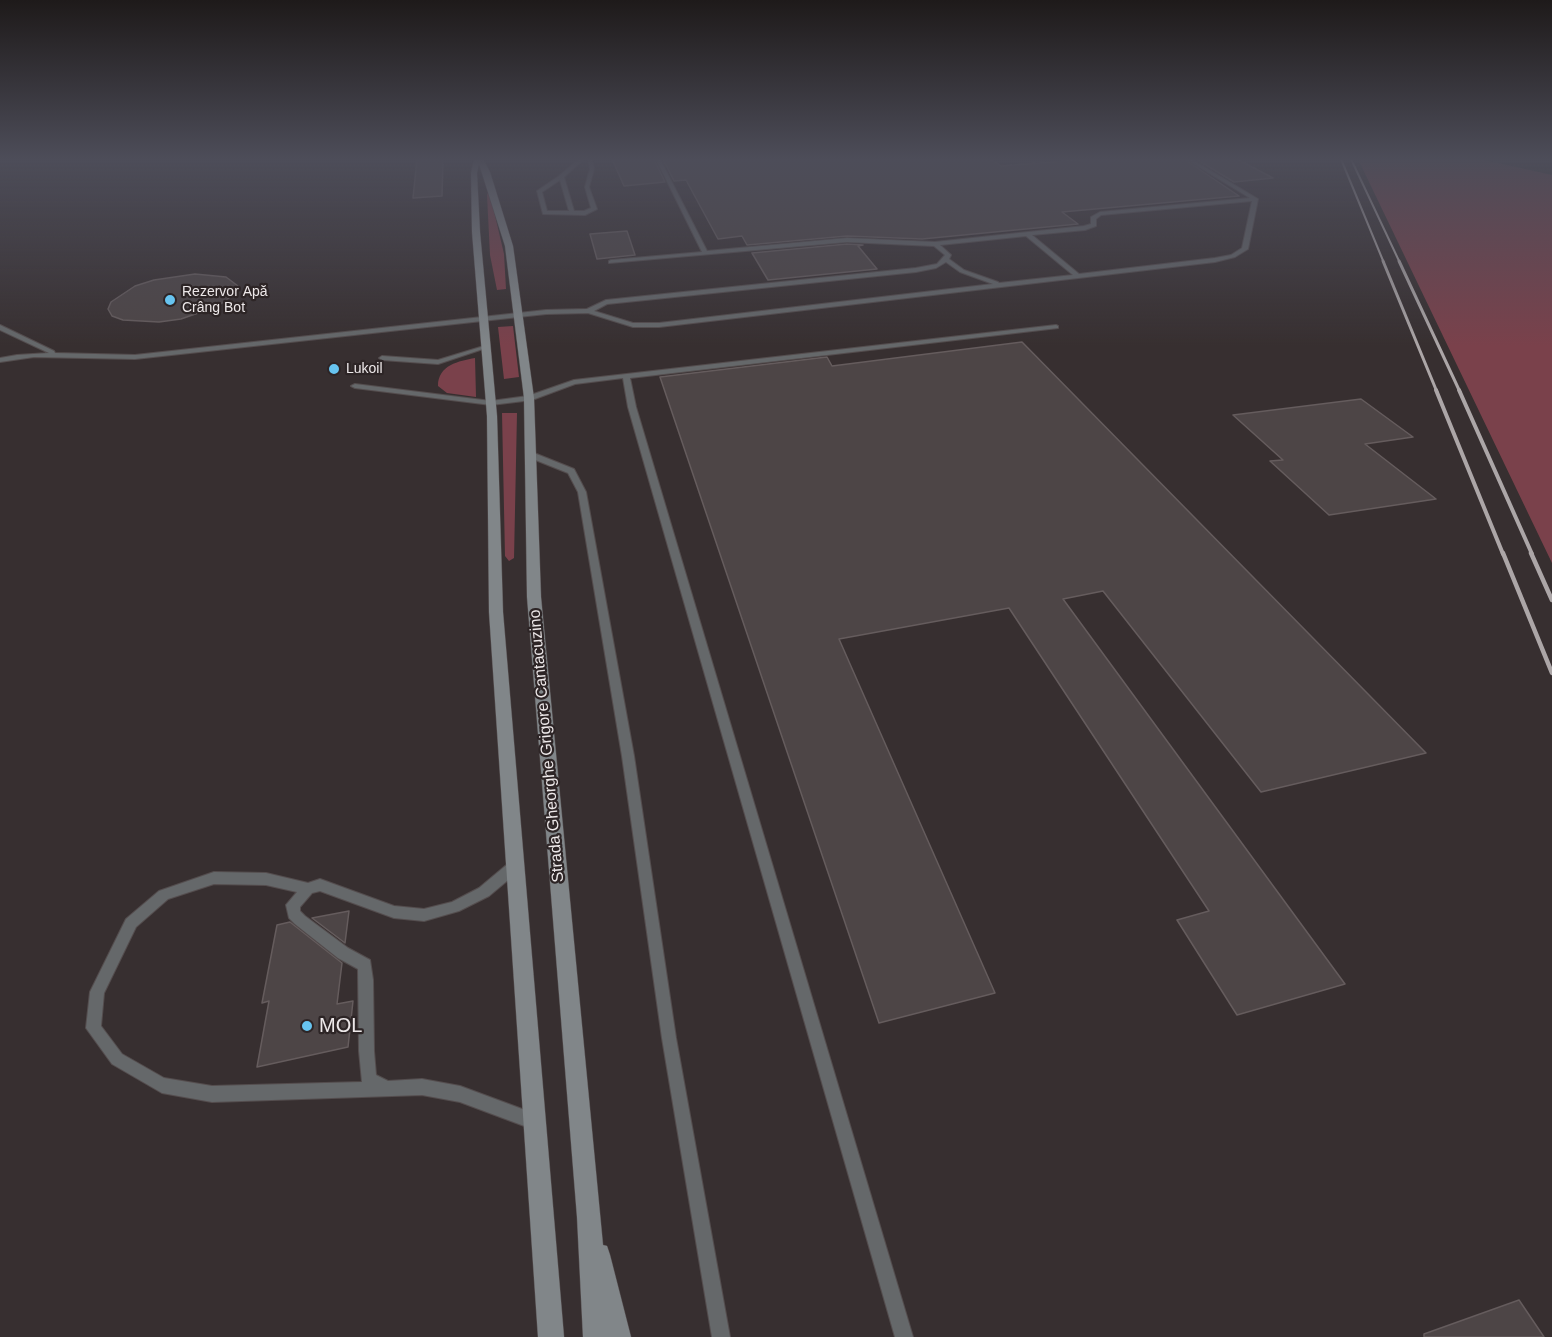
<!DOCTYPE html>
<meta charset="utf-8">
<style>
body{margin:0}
canvas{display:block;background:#372f30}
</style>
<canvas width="1552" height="1337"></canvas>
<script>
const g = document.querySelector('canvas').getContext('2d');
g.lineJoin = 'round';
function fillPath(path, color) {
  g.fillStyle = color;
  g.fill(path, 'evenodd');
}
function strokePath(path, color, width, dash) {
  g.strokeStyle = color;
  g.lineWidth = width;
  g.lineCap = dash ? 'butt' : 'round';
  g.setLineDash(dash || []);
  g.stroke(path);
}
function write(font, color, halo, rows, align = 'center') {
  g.font = font + ' Helvetica,sans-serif';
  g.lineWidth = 4.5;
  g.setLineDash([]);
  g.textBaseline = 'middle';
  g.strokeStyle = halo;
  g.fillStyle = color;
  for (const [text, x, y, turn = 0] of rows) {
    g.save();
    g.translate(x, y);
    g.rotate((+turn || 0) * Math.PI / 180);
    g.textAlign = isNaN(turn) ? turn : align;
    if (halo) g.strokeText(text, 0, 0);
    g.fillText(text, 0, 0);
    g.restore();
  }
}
const green = new Path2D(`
 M1358 159H1480L1552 175V563Z
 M489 190 504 254 506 289 497 290 490 255 487 195Z
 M513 326 519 377 504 379 498 327Z
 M475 358 476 397 447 393 438 386C438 365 459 361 475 358Z
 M502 413H517L514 558 509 561 505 556Z`);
const building = new Path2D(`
 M417 159H443L442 196 413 198Z
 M612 159H654L665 182 624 186Z
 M663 159H991L1001 166 1089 159H1184L1239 196 1062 212 1078 224 922 239 847 236 747 245 742 236 718 239 686 180 674 181Z
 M1196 159H1237L1273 178 1234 182Z
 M627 231 635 255 597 259 590 234Z
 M847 244 863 245 858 246 877 269 768 280 752 253Z
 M195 274 226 277 238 286 229 298 218 306 181 319 159 322 123 320 112 316 108 309 111 302 135 286 154 280Z
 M1022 342 1426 753 1261 792 1103 591 1063 599 1345 984 1237 1015 1177 920 1209 911 1009 608 839 639 995 993 879 1023 660 377 827 357 832 366Z
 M1361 399 1413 437 1365 444 1436 499 1329 515 1270 461 1283 460 1233 415Z
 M349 911 345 943 312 918Z
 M290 922 342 963 337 1004 353 1001 348 1047 257 1067 269 1001 262 1003 277 925Z
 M1519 1300 1544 1337H1424V1334Z`);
const lane = new Path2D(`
 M579 159H584L564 177 574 211H584L591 208 585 187 590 169 588 159H592L594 169 589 187 597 209 585 215 543 214 537 191 559 176ZM560 180 569 211H547L542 192Z
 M656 159H660L707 251 847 238 935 242 1084 226 1091 224V217L1100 212 1250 198 1186 159H1191L1258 199 1248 249 1235 257 1215 262 659 327H633L588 313 546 314 135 359 34 357 0 362V358L17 355 49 353 0 330V325L54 351 55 353 135 355 546 310 587 309 606 300 916 268 937 264 945 255 934 246 847 242 609 263V261L611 260 702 252ZM1252 201 1242 248 1231 255 1215 258 1079 274 1032 235 1085 230 1096 226V219L1101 215ZM1026 236 1073 275 999 283 998 282 964 270 949 259 951 255 940 245ZM946 262 960 272 993 284 659 323H633L594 311 607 304 916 272 936 268Z
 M1056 325 1058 326V328L630 378 636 407 913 1337H895L628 407 623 378 575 384 532 400 491 405 355 388 351 386 355 384 491 401 528 396 574 380Z
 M484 346 489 347 438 364 382 360 379 358 382 356 438 360Z
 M528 453H534L574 469 586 492 634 756 676 1038 730 1337H712L662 1038 622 756 578 492 568 473 528 457Z
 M515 860 520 862 521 866 520 870 489 896 459 911 424 921 394 918 320 891 312 893 300 907V911L305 916 348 948 370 960 373 980 374 1051 376 1075 388 1081 422 1079 460 1086 541 1116 543 1122 541 1128 535 1130 460 1102 422 1095 212 1102 162 1093 112 1064 86 1028 90 992 126 919 159 891 214 872 266 873 308 883 320 879 394 906 424 909 452 902 479 888 510 862ZM214 884 266 885 297 892 286 905 289 918 295 924 338 958 358 969 359 1051 362 1082 212 1086 164 1078 122 1054 101 1026 104 993 136 927 168 899Z`);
const secondary = new Path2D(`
 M474 159H483L490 172 513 246 534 398 541 597 603 1245 607 1246 610 1255 631 1337H583L577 1217 527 597 524 398 505 246 479 164 477 173 480 232 497 416 503 612 564 1337H538L489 612 487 416 472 232 471 173Z`);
const railFar3 = new Path2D(`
 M1341 159 1384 263
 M1351 159 1400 263`);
const railFar2 = new Path2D(`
 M1383 261 1437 392
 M1399 261 1460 392`);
const railFar1 = new Path2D(`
 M1436 390 1503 554
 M1459 390 1532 554`);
const rail = new Path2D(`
 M1503 553 1552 673
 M1531 553 1552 600`);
const markers = [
 [170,300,6,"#67c4f0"],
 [334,369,6,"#67c4f0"],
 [307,1026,6,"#67c4f0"]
];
const farPoinames = [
 ["Rezervor Apă",182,292],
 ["Crâng Bot",182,308],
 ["Lukoil",346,369]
];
const streetNames = [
 ["Strada Gheorghe Grigore Cantacuzino",547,746,-95]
];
const nearPoinames = [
 ["MOL",319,1026]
];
fillPath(green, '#7a414b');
fillPath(building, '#4d4546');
strokePath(building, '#655c5d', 1.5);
strokePath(lane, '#544d4e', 2);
strokePath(secondary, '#544d4e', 1);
fillPath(lane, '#65686a');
fillPath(secondary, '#818689');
strokePath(railFar3, '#aca6a7', 2);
strokePath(railFar2, '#aca6a7', 3);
strokePath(railFar1, '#aca6a7', 4);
strokePath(rail, '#aca6a7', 4.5);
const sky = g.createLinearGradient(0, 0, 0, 346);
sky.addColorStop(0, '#1e1a1a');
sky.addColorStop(0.46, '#4d4d59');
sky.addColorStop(1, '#4d4d5900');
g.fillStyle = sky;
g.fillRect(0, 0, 1552, 346);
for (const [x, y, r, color] of markers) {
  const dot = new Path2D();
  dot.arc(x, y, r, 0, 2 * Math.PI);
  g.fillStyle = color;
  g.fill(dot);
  strokePath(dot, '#2d2526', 2);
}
write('14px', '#ede8e9', '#2d2526', farPoinames, 'left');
write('16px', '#ede8e9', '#2d2526', streetNames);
write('20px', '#ede8e9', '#2d2526', nearPoinames, 'left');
</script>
